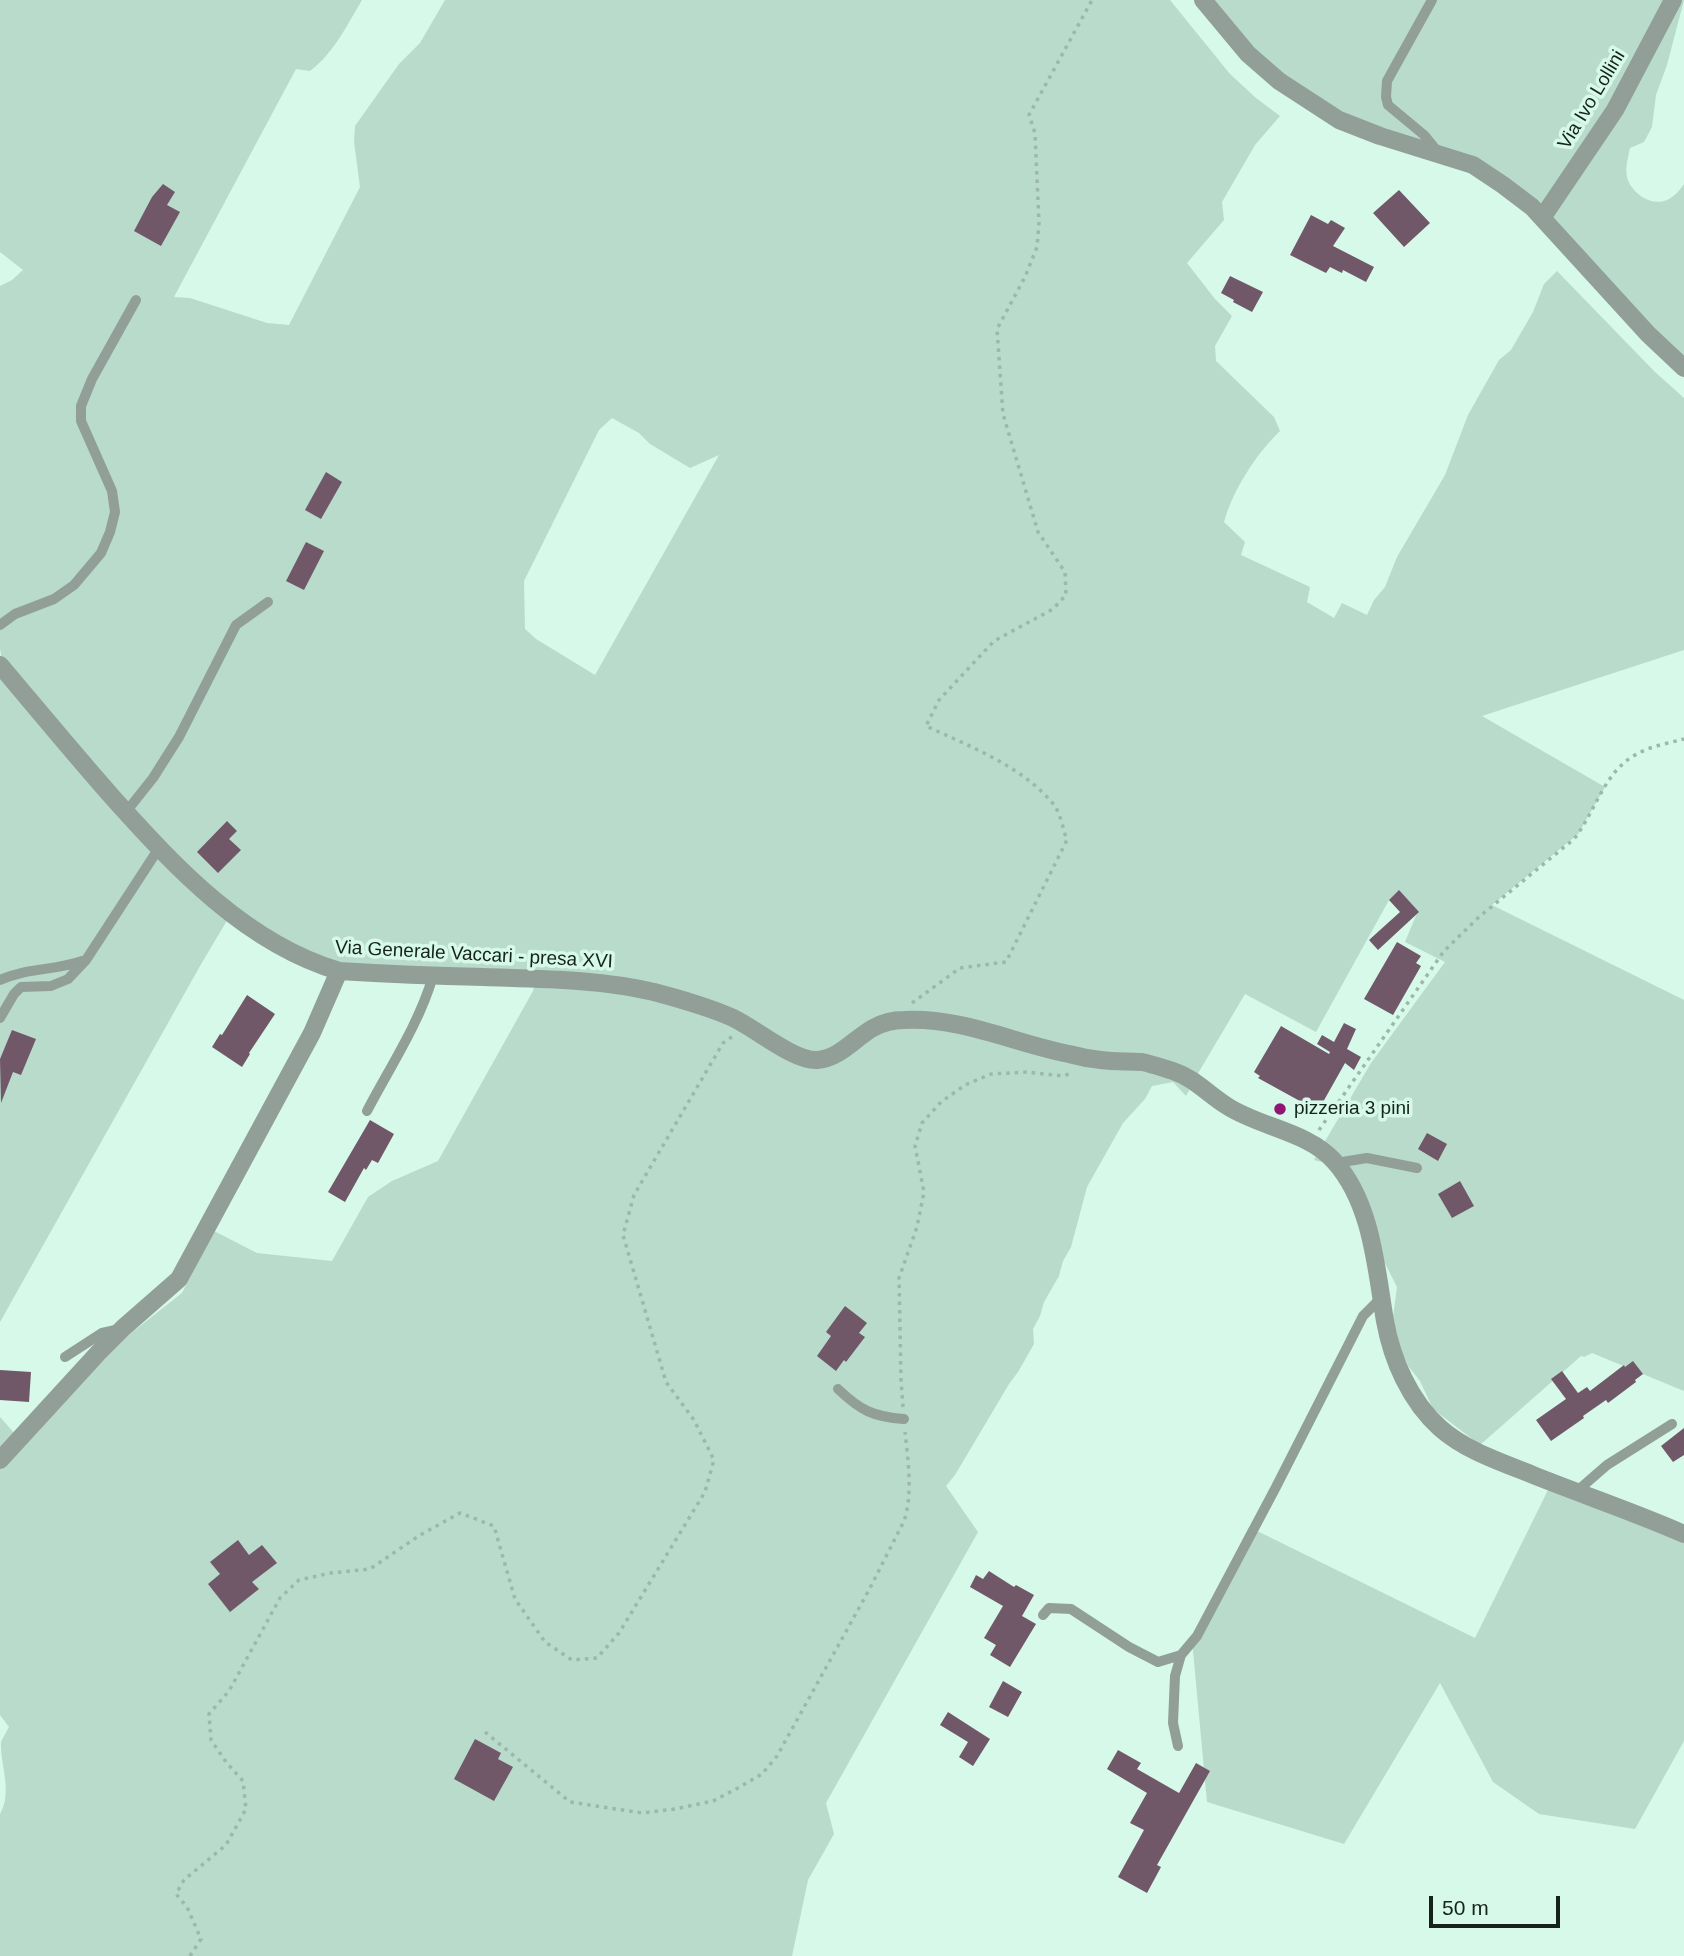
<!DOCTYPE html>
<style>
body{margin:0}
#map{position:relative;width:1684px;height:1956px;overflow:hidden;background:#d6f9e9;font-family:Helvetica,sans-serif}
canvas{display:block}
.scale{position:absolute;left:1429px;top:1896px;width:131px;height:32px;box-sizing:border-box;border:4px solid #16231d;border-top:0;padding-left:9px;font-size:21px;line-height:24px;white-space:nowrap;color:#16231d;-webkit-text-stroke:5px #d6f9e9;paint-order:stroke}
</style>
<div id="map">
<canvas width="1684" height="1956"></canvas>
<div class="scale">50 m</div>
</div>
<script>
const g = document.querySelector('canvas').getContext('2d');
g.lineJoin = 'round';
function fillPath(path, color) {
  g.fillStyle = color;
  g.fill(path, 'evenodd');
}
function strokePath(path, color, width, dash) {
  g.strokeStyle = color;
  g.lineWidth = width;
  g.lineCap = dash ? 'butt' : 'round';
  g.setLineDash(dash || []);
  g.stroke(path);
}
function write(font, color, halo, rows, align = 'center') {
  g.font = font + ' Helvetica,sans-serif';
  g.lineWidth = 7;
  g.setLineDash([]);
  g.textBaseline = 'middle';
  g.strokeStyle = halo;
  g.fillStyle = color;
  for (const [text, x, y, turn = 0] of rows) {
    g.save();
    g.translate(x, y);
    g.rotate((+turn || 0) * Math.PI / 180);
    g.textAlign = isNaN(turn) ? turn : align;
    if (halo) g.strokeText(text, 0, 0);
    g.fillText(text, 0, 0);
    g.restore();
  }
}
const green = new Path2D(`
 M0 0H362C347 25 334 53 310 71L296 69 174 297 190 298 267 323 289 325 360 187 354 142 355 126 399 64 420 43 445 0H1170L1230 74 1256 98 1280 116 1255 145 1222 202 1224 220 1187 263 1215 299 1232 316 1215 346 1216 361 1274 417 1280 431C1256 454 1233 490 1224 522L1245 542 1241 555 1310 587 1307 602 1334 618 1342 603 1367 615 1374 600 1385 587 1397 557 1445 475 1468 415 1499 360 1511 350 1533 312 1544 284 1557 271 1654 371 1684 398V650L1482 716 1605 787 1578 834 1492 905 1684 1000V1391L1592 1353 1584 1357 1581 1356 1480 1445 1433 1409 1420 1381 1409 1367 1395 1340 1392 1324 1397 1287 1336 1166 1314 1160 1371 1063 1445 962 1405 942 1417 913 1389 900 1316 1032 1245 994 1200 1070 1186 1096 1173 1082 1152 1086 1145 1099 1123 1123 1087 1187 1071 1247 1063 1261 1059 1276 1044 1302 1040 1316 1033 1329 1034 1344 1018 1372 1009 1384 955 1475 946 1486 978 1532 826 1803 834 1834 808 1880 792 1956H0V1814C13 1792 0 1765 1 1742 3 1737 7 1731 9 1727L0 1715V1417L24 1444 121 1341 182 1293 214 1231 257 1253 332 1261 368 1197 392 1181 438 1161 533 991 538 973 333 965 281 942 235 907 200 966 0 1322V667L1 654 0 649V286L12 280 23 270 0 252ZM612 418 639 433 650 444 690 468 719 455 595 675 536 639 525 629 524 581 599 430Z
 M1204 0H1684L1667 65 1656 95 1652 127 1644 142 1630 148C1628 158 1625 167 1627 177 1631 193 1651 207 1667 200 1674 197 1680 190 1684 184V363L1525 194 1305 101Z
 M1549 1488 1684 1528V1741L1635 1829 1539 1814 1493 1782 1440 1683 1344 1844 1207 1802 1192 1640 1249 1527 1475 1638Z`);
const building = new Path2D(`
 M163 184 175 192 167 205 180 212 161 246 134 231 152 197Z
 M1399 190 1430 223 1404 247 1373 213Z
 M1311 215 1328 224 1331 220 1345 228 1333 246 1374 267 1366 282 1343 270 1342 273 1330 267 1326 273 1290 255Z
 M1230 276 1263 292 1252 312 1233 302 1234 300 1221 293Z
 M326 472 342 482 321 519 305 510Z
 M306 542 324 551 304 590 286 581Z
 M227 821 237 831 229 839 241 850 218 873 197 852Z
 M1399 890 1419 912 1378 950 1369 940 1400 912 1389 900Z
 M1397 942 1421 956 1416 963 1421 966 1393 1015 1364 999Z
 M247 995 275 1014 249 1053 250 1054 242 1067 212 1047 220 1034 222 1035Z
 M1344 1023 1356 1029 1347 1049 1361 1057 1354 1070 1345 1063 1318 1111 1258 1078 1260 1076 1254 1072 1281 1026 1329 1054 1330 1052 1317 1044 1322 1035 1334 1042Z
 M12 1030 36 1039 21 1075 13 1072 1 1103 0 1059Z
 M370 1120 394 1134 378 1163 372 1160 366 1170 364 1168 345 1202 328 1192Z
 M1427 1133 1447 1144 1438 1161 1418 1149Z
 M1460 1181 1474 1206 1452 1218 1438 1194Z
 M845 1306 867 1323 859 1333 865 1337 846 1362 844 1360 836 1371 817 1356 831 1336 826 1332Z
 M1633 1361 1643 1374 1635 1380 1636 1382 1608 1403 1606 1400 1583 1416 1584 1418 1551 1441 1536 1420 1566 1399 1551 1379 1562 1371 1578 1393 1587 1387 1590 1391 1624 1365 1625 1367Z
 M0 1370 31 1372 29 1402 0 1400Z
 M1684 1428V1455L1673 1462 1661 1446Z
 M238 1540 249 1555 262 1545 277 1563 252 1582 259 1589 230 1612 208 1584 220 1574 210 1562Z
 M989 1571 1014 1587 1016 1585 1034 1595 1022 1616 1036 1624 1010 1667 990 1655 996 1645 984 1638 1003 1606 970 1587 976 1575 983 1579Z
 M1003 1681 1022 1692 1008 1717 989 1707Z
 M948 1712 990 1739 973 1766 959 1757 968 1742 940 1725Z
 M475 1739 501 1753 498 1759 513 1767 494 1801 454 1779Z
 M1118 1750 1141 1763 1137 1769 1179 1793 1196 1763 1210 1771 1157 1865 1161 1867 1147 1893 1118 1877 1144 1830 1130 1823 1147 1793 1107 1769Z`);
const path = new Path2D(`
 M912 1003 960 968 1006 962 1067 840C1063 830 1061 814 1054 805 1024 767 969 746 926 726L939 700 994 641 1053 609 1066 595 1065 572 1038 532 1003 414 997 329 1025 277 1037 247 1039 223 1035 133 1029 115 1092 0
 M1319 1130 1444 951 1479 917 1574 839C1596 811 1604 771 1637 754 1651 746 1669 743 1684 739
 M903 1407 901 1380 899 1278 917 1227 924 1192 915 1146 922 1123 941 1102 965 1085 991 1074 1026 1072 1063 1076 1072 1073
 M485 1732 570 1802 642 1813 675 1809 713 1801 738 1788 762 1774 777 1756 869 1590 904 1521C913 1495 908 1459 905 1432
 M190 1956 201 1939 187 1907 176 1894 184 1880 226 1845 246 1809 243 1781 226 1762 211 1740 209 1714 229 1691 280 1598 299 1580 331 1573 370 1569 420 1535 460 1513 494 1526 515 1599 545 1642 572 1660 597 1658 619 1633 705 1492 714 1460 694 1420 666 1382 623 1235 634 1195 723 1043 733 1036`);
const lane = new Path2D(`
 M1432 0 1387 81 1386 97 1388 105 1424 135 1437 151
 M0 625 15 614 54 599 74 585 101 553 110 532 115 512 112 491 81 421V406L92 379 136 300
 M126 812 153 778 179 737 236 625 268 602
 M0 980C29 967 54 971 82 961
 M0 1018 14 994 21 987 51 986 68 979 86 960 159 848
 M367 1111C390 1067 419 1024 433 976
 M1336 1163 1367 1158 1417 1168
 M65 1357 102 1333 120 1329
 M838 1389C860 1410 873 1417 904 1419
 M1576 1492 1607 1465 1672 1424
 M1043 1615 1049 1608 1071 1609 1129 1647 1158 1662 1181 1655 1197 1636 1276 1487 1363 1316 1381 1298
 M1178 1746 1173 1723 1175 1676 1181 1655`);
const street = new Path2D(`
 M1203 0 1248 54 1279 81 1339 120 1380 136 1473 165 1503 185 1532 207 1648 334 1684 368
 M1542 218 1615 110 1673 0
 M0 665C38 710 75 755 114 799 176 868 247 944 339 971 387 974 436 976 484 977 541 979 599 979 654 992 680 999 706 1006 731 1017 754 1027 793 1061 817 1060 839 1059 855 1038 873 1028 882 1023 893 1020 904 1020 961 1017 1014 1043 1069 1054 1080 1057 1091 1059 1101 1060 1115 1062 1128 1061 1142 1062 1152 1064 1163 1068 1173 1071 1194 1078 1208 1094 1227 1106 1259 1127 1309 1132 1334 1161 1372 1203 1376 1268 1385 1321 1392 1360 1410 1401 1440 1428 1466 1451 1501 1462 1533 1475 1583 1495 1634 1512 1684 1534
 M0 1460 99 1352 123 1328 179 1279 312 1033 339 971`);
const markers = [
 [1280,1109,7,"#901674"]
];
const streetNames = [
 ["Via Ivo Lollini",1592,100,-59],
 ["Via Generale Vaccari - presa XVI",474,955,3]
];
const poiNames = [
 ["pizzeria 3 pini",1294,1109]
];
fillPath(green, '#b8dbcc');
fillPath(building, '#715869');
strokePath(path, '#9cb8ab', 3.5, [3.5, 5]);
strokePath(lane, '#919f98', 10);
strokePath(street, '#919f98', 18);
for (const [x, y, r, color] of markers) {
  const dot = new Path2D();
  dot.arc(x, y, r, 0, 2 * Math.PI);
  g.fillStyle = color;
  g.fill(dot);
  strokePath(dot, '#d6f9e9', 2.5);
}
write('19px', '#16231d', '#d6f9e9', streetNames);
write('19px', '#16231d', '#d6f9e9', poiNames, 'left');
</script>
